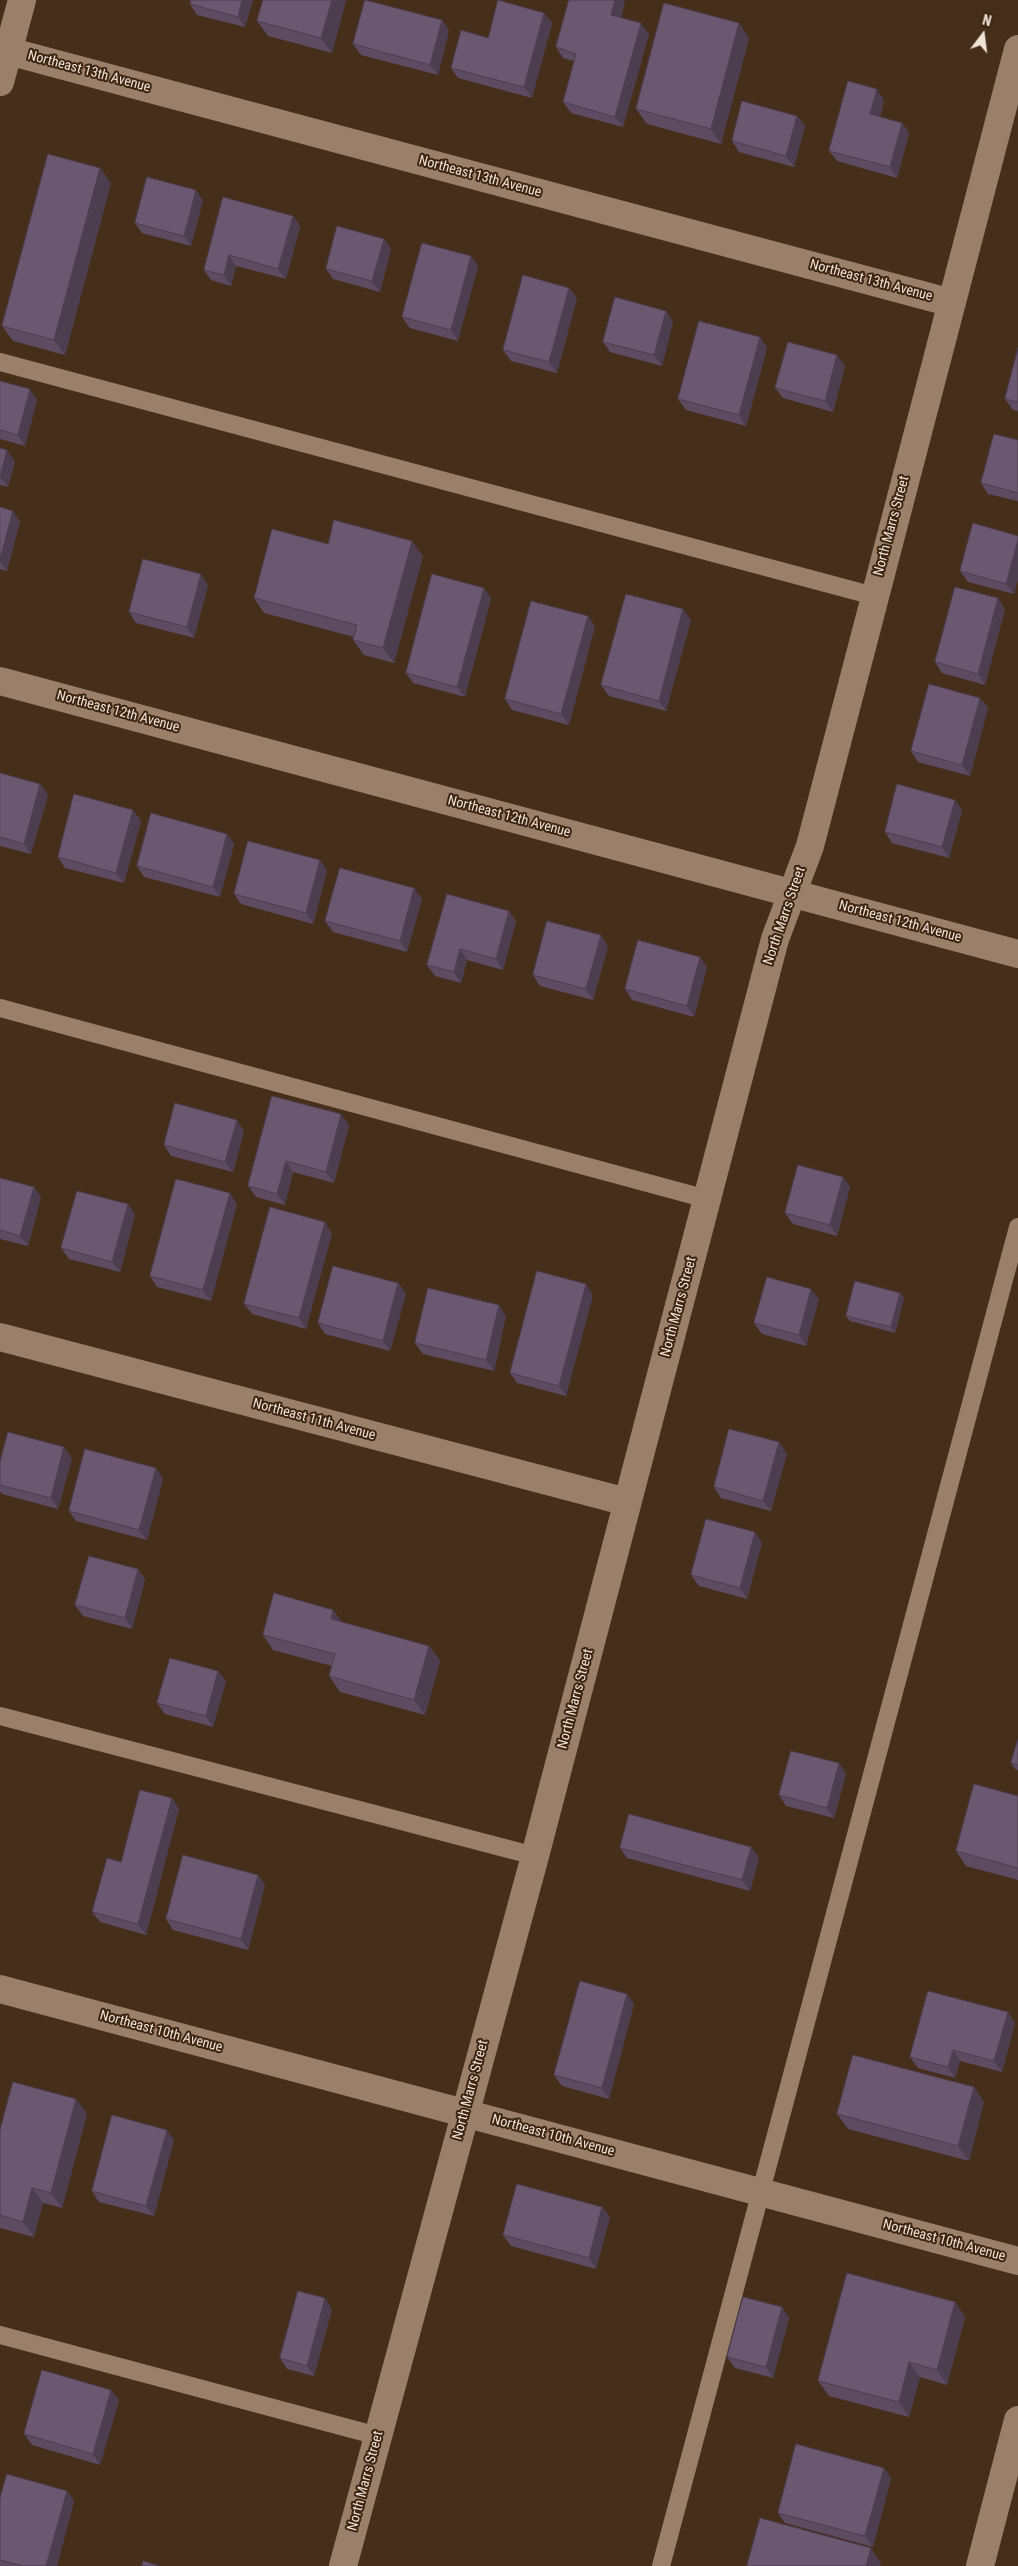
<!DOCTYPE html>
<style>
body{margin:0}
#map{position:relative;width:1018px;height:2566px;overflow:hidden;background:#452e1a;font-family:"Roboto Condensed",sans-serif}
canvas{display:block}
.north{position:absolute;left:958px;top:10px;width:50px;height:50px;-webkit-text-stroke:4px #3b2410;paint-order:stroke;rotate:15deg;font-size:14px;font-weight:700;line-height:20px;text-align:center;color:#f1e2d6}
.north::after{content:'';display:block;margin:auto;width:18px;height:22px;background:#f1e2d6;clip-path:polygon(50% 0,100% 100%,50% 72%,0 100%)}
</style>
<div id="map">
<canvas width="1018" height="2566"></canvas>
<div class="north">N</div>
</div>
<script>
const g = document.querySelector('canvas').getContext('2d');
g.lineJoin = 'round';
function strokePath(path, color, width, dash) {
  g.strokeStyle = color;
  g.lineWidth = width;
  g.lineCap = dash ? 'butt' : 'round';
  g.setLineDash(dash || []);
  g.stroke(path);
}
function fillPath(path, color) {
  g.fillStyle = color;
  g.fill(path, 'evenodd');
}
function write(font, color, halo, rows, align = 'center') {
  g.font = font + ' "Roboto Condensed",sans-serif';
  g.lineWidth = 4;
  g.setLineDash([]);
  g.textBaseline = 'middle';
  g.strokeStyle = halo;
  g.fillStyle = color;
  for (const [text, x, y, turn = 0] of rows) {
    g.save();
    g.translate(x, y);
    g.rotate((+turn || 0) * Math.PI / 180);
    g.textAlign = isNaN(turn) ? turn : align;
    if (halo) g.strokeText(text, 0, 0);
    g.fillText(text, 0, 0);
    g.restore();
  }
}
const service = new Path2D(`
 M0 362 874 596
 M0 1008 707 1199
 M0 1716 535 1856
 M0 2335 378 2436
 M661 2566 1018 1227`);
const minor = new Path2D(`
 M8 51 952 303
 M0 681 1018 954
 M0 1337 627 1502
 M0 1989 1018 2261
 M343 2566 535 1856 775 939 810 846 1018 49
 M980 2566 1018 2420`);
const tertiary = new Path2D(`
 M0 82 22 0`);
const wall = new Path2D(`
 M253 0 245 27 197 15 190 4Z
 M346 0 332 53 268 36 257 21Z
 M625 2 621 18 649 34 623 127 571 113 563 102 574 61 563 58 556 47Z
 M544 13 552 23 532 98 458 78 451 68 488 38Z
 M442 20 449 31 438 75 361 55 353 44Z
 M749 38 721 144 647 124 636 109Z
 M884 100 880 117 902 123 909 133 897 178 837 161 829 151Z
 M797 116 805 126 794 167 739 152 732 141Z
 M111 183 65 355 13 341 2 326Z
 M203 200 191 246 142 233 135 223Z
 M293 216 300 226 286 279 236 266 231 286 211 280 204 270Z
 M384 239 391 249 380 292 333 279 326 269Z
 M471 256 478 266 458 341 410 328 402 317Z
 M569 288 577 298 557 373 511 361 503 350Z
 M666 311 673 322 662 366 610 352 603 342Z
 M760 337 767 348 746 426 686 410 678 399Z
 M1018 348V411L1013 410 1005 399Z
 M845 366 833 412 783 398 775 388Z
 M0 381 37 400 25 446 0 439Z
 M1018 440V501L988 494 981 483Z
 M0 448 15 461 8 487 0 485Z
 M0 507 20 521 7 571 0 569Z
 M1018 536V578L1014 594 968 582 960 571Z
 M328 544 423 556 394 663 364 655 353 640 354 637 264 613 254 598Z
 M208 585 194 638 136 623 129 612Z
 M491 598 465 697 413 683 406 673Z
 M1005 609 985 685 942 673 935 662Z
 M691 620 666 711 609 696 601 685Z
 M595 626 569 725 512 710 505 699Z
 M980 698 988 708 970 776 918 762 911 751Z
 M0 773 40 784 48 795 31 854 0 846Z
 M955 800 962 810 949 858 892 843 885 832Z
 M133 810 141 821 124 883 65 868 58 857Z
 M227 834 234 844 220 897 144 877 137 866Z
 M320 860 327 871 313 924 241 904 234 894Z
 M414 888 422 899 407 952 333 932 325 921Z
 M509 911 516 921 503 970 467 960 461 983 435 976 427 965Z
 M608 946 593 1000 540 986 533 975Z
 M707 967 694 1017 632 1000 625 989Z
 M272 1096 349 1125 334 1183 293 1172 285 1205 256 1197 248 1186Z
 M244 1131 233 1172 171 1156 164 1145Z
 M843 1177 850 1187 837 1236 793 1224 785 1213Z
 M0 1178 34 1187 41 1197 28 1246 0 1239Z
 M128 1204 135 1215 120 1272 69 1259 61 1248Z
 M237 1204 211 1301 157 1287 150 1276Z
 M332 1233 306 1329 252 1314 244 1304Z
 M398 1283 406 1294 390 1351 325 1334 318 1323Z
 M593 1295 566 1396 517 1383 510 1373Z
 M904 1298 895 1333 850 1321 846 1316Z
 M819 1299 806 1346 762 1334 754 1323Z
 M506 1316 494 1371 423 1354 415 1343Z
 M787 1453 771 1511 721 1498 714 1487Z
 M72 1458 58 1509 2 1494 0 1491V1462Z
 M156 1468 163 1479 147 1540 76 1521 69 1511Z
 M755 1532 762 1543 747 1599 699 1586 691 1575Z
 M138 1569 145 1580 132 1629 83 1616 75 1605Z
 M333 1610 342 1622 429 1646 440 1661 425 1715 340 1692 329 1676 332 1666 273 1650 263 1635Z
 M218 1671 226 1681 213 1727 165 1714 157 1703Z
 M1018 1739V1770L1015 1769 1011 1763Z
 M839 1763 846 1774 834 1818 786 1806 779 1795Z
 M1018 1796V1880L966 1866 956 1851Z
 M172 1798 179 1809 146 1935 100 1922 92 1912 121 1862Z
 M751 1847 759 1858 750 1891 627 1858 620 1848Z
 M258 1875 265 1885 248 1950 173 1930 166 1919Z
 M634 2004 609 2099 562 2086 554 2075Z
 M1015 2023 1002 2072 960 2061 955 2078 918 2068 910 2057Z
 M974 2087 984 2102 969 2161 848 2129 837 2114Z
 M76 2099 87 2114 62 2208 43 2203 34 2237 0 2228V2130Z
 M174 2140 154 2216 99 2202 92 2191Z
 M602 2207 610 2217 596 2269 511 2246 503 2235Z
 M955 2302 965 2317 947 2385 920 2377 909 2417 829 2396 818 2381Z
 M782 2307 789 2318 773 2378 735 2368 727 2357Z
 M332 2309 314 2376 287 2369 280 2358Z
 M119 2400 100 2465 32 2445 24 2434Z
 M884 2468 891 2478 873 2547 785 2523 778 2513Z
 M67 2491 74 2501 57 2566H0V2498Z`);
const shadedWall = new Path2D(`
 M242 0H253L245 27 238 17Z
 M332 0H346L332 53 321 38Z
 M615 0H624L625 2 618 26 611 15Z
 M544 13 552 23 532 98 524 87Z
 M442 20 449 31 438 75 430 65Z
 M641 23 649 34 623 127 615 117Z
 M739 23 749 38 721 144 711 129Z
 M877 89 884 100 877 125 870 114Z
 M797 116 805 126 794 167 786 156Z
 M902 123 909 133 897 178 890 167Z
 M100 168 111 183 65 355 54 340Z
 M196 190 203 200 191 246 184 236Z
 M293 216 300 226 286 279 278 269Z
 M384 239 391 249 380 292 372 281Z
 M229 255 236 266 231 286 224 275Z
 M471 256 478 266 458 341 451 330Z
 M569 288 577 298 557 373 549 362Z
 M666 311 673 322 662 366 654 355Z
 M760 337 767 348 746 426 739 415Z
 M837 355 845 366 833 412 825 401Z
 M30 389 37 400 25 446 18 435Z
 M7 450 15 461 8 487 0 477Z
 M13 511 20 521 7 571 0 561V559Z
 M1018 540V578L1014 594 1006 584Z
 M412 541 423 556 394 663 383 648Z
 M201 574 208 585 194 638 187 627Z
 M484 588 491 598 465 697 457 687Z
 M998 598 1005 609 985 685 978 674Z
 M683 609 691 620 666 711 659 701Z
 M588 616 595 626 569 725 561 714Z
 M980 698 988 708 970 776 962 765Z
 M40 784 48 795 31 854 24 844Z
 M955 800 962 810 949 858 942 847Z
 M133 810 141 821 124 883 116 873Z
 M227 834 234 844 220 897 213 887Z
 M320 860 327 871 313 924 306 913Z
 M414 888 422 899 407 952 400 941Z
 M509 911 516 921 503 970 496 959Z
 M601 935 608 946 593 1000 586 989Z
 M460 949 467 960 461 983 454 972Z
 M700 957 707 967 694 1017 687 1006Z
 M341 1114 349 1125 334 1183 326 1172Z
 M237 1120 244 1131 233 1172 225 1162Z
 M286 1161 293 1172 285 1205 277 1194Z
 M843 1177 850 1187 837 1236 830 1225Z
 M34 1187 41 1197 28 1246 20 1236Z
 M230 1193 237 1204 211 1301 203 1290Z
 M128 1204 135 1215 120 1272 112 1262Z
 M325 1222 332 1233 306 1329 299 1318Z
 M398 1283 406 1294 390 1351 383 1341Z
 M586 1284 593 1295 566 1396 559 1386Z
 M811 1289 819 1299 806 1346 799 1335Z
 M900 1293 904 1298 895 1333 891 1327Z
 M499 1305 506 1316 494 1371 486 1360Z
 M779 1442 787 1453 771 1511 763 1501Z
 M64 1447 72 1458 58 1509 51 1498Z
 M156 1468 163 1479 147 1540 139 1530Z
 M755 1532 762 1543 747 1599 740 1588Z
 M138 1569 145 1580 132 1629 125 1618Z
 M333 1610 344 1625 331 1619Z
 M429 1646 440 1661 425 1715 414 1700Z
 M218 1671 226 1681 213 1727 206 1716Z
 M839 1763 846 1774 834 1818 827 1808Z
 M172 1798 179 1809 146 1935 138 1924Z
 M751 1847 759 1858 750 1891 742 1880Z
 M258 1875 265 1885 248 1950 241 1939Z
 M627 1994 634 2004 609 2099 602 2088Z
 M1008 2012 1015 2023 1002 2072 994 2061Z
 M953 2050 960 2061 955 2078 948 2067Z
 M974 2087 984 2102 969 2161 958 2146Z
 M76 2099 87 2114 62 2208 51 2193Z
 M167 2130 174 2140 154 2216 146 2206Z
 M32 2188 43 2203 34 2237 23 2222Z
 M602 2207 610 2217 596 2269 589 2258Z
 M325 2298 332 2309 314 2376 307 2366Z
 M955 2302 965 2317 947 2385 937 2370Z
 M782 2307 789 2318 773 2378 766 2367Z
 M909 2362 920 2377 909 2417 899 2402Z
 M111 2390 119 2400 100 2465 93 2454Z
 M884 2468 891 2478 873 2547 865 2536Z
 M67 2491 74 2501 57 2566H46Z
 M871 2548 881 2563 880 2566H866Z`);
const building = new Path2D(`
 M191 0H242L238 17 190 4Z
 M263 0H332L321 38 257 21Z
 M365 0 442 20 430 65 353 44Z
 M498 0 544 13 524 87 451 68 461 30 488 38Z
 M569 0H615L611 15 641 23 615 117 563 102 576 54 556 47Z
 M664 3 739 23 711 129 636 109Z
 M848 81 877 89 870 114 902 123 890 167 829 151Z
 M742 101 797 116 786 156 732 141Z
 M48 154 100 168 54 340 2 326Z
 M147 177 196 190 184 236 135 223Z
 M223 197 293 216 278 269 229 255 224 275 204 270Z
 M337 226 384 239 372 281 326 269Z
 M422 243 471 256 451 330 402 317Z
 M523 275 569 288 549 362 503 350Z
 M615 297 666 311 654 355 603 342Z
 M699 321 760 337 739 415 678 399Z
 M788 342 837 355 825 401 775 388Z
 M1018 348V402L1005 399Z
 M0 381 30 389 18 435 0 430Z
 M994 434 1018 440V493L981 483Z
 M0 448 7 450 0 477Z
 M0 507 13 511 0 559Z
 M334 520 412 541 383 648 353 640 357 625 254 598 272 529 328 544Z
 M973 523 1018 536V540L1006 584 960 571Z
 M143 559 201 574 187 627 129 612Z
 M432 574 484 588 457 687 406 673Z
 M955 587 998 598 978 674 935 662Z
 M626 594 683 609 659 701 601 685Z
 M531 601 588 616 561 714 505 699Z
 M929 684 980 698 962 765 911 751Z
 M0 773 40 784 24 844 0 837Z
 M897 784 955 800 942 847 885 832Z
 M74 794 133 810 116 873 58 857Z
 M151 813 227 834 213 887 137 866Z
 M248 841 320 860 306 913 234 894Z
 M340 868 414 888 400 941 325 921Z
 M447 894 509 911 496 959 460 949 454 972 427 965Z
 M547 921 601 935 586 989 533 975Z
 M638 940 700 957 687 1006 625 989Z
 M272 1096 341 1114 326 1172 286 1161 277 1194 248 1186Z
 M175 1103 237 1120 225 1162 164 1145Z
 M798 1165 843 1177 830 1225 785 1213Z
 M0 1178 34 1187 20 1236 0 1230Z
 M176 1179 230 1193 203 1290 150 1276Z
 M77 1191 128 1204 112 1262 61 1248Z
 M270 1207 325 1222 299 1318 244 1304Z
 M333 1266 398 1283 383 1341 318 1323Z
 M537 1271 586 1284 559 1386 510 1373Z
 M767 1277 811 1289 799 1335 754 1323Z
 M855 1281 900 1293 891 1327 846 1316Z
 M428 1288 499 1305 486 1360 415 1343Z
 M729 1429 779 1442 763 1501 714 1487Z
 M8 1432 64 1447 51 1498 0 1485V1462Z
 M85 1449 156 1468 139 1530 69 1511Z
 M706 1519 755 1532 740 1588 691 1575Z
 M89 1556 138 1569 125 1618 75 1605Z
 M274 1593 333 1610 331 1619 429 1646 414 1700 329 1676 335 1654 263 1635Z
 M170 1658 218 1671 206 1716 157 1703Z
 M1018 1739V1765L1011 1763Z
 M791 1751 839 1763 827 1808 779 1795Z
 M974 1784 1018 1796V1868L956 1851Z
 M140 1790 172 1798 138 1924 92 1912 107 1858 121 1862Z
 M629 1814 751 1847 742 1880 620 1848Z
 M183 1855 258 1875 241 1939 166 1919Z
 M580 1981 627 1994 602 2088 554 2075Z
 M928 1991 1008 2012 994 2061 953 2050 948 2067 910 2057Z
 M853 2055 974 2087 958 2146 837 2114Z
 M13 2082 76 2099 51 2193 32 2188 23 2222 0 2215V2130Z
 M112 2115 167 2130 146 2206 92 2191Z
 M517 2184 602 2207 589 2258 503 2235Z
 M847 2273 955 2302 937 2370 909 2362 899 2402 818 2381Z
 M298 2291 325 2298 307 2366 280 2358Z
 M743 2297 782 2307 766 2367 727 2357Z
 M42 2370 111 2390 93 2454 24 2434Z
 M796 2444 884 2468 865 2536 778 2513Z
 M7 2474 67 2491 46 2566H23L0 2560V2498Z
 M760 2518 871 2548 866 2566H747Z
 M143 2561 160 2566H142Z`);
const streetNames = [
 ["Northeast 13th Avenue",89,72,15],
 ["Northeast 13th Avenue",480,177,15],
 ["Northeast 13th Avenue",871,281,15],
 ["North Marrs Street",892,526,-75],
 ["Northeast 12th Avenue",118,712,15],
 ["Northeast 12th Avenue",509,817,15],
 ["North Marrs Street",785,916,-71],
 ["Northeast 12th Avenue",900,922,15],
 ["North Marrs Street",679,1307,-75],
 ["Northeast 11th Avenue",314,1420,15],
 ["North Marrs Street",576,1699,-75],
 ["Northeast 10th Avenue",161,2032,15],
 ["North Marrs Street",471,2090,-75],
 ["Northeast 10th Avenue",553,2136,15],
 ["Northeast 10th Avenue",944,2241,15],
 ["North Marrs Street",366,2481,-75]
];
strokePath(service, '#9b8069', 18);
strokePath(minor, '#9b8069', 28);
strokePath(tertiary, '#9b8069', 28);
fillPath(wall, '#5d4b61');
fillPath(shadedWall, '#4c3d4f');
fillPath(building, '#6c5771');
strokePath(building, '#4c3d4f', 1);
write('14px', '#f1e2d6', '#3b2410', streetNames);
</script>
